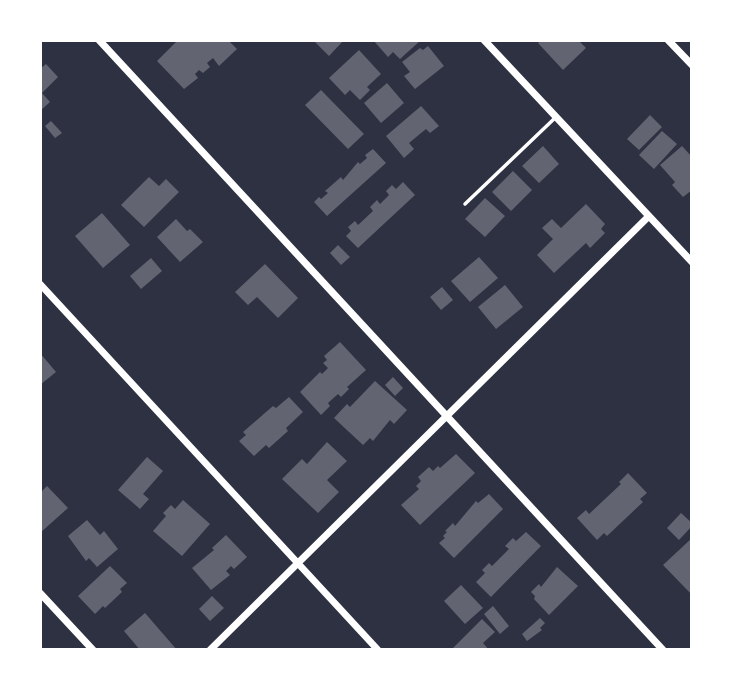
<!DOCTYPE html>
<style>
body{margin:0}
#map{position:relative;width:732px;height:690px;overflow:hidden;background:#2d3142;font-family:Cabin,sans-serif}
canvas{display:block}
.frame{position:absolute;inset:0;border:42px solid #fff;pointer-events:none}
</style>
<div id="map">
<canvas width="732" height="690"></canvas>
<div class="frame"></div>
</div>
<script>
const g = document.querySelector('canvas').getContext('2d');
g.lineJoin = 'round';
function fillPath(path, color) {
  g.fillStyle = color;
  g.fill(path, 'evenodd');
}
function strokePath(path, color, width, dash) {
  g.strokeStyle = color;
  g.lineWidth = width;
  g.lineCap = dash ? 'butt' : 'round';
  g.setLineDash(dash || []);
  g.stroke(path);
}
const building = new Path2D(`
 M178 40H228L237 49 219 66 213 58 207 63 210 67 203 73 199 70 195 74 198 78 184 89 157 61Z
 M313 40H344L329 56Z
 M373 40H421L400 59 393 52 388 57Z
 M541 40H578L586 48 563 70 538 43Z
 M428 46 444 66 415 89 404 76 410 72 402 62 420 48 423 50Z
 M359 50 381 74 367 87 370 90 360 100 350 90 345 95 329 78Z
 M46 64 58 77 42 93 50 102 40 111V69Z
 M387 83 404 103 381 123 364 103Z
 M321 90 364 134 348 149 305 105Z
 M421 106 439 126 430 133 426 129 409 143 414 149 404 158 386 136Z
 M650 115 662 127 639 150 627 139Z
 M51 121 62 133 55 138 45 126Z
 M662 131 677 144 654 169 639 155Z
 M543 146 559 164 539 183 522 166Z
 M682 146 692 157V190L683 197 672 185 675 182 660 165Z
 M373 149 386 163 327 216 314 202 319 197 321 199 328 193 325 191 341 177 343 180 358 162 360 164 367 158 365 155Z
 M513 171 532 190 511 211 492 192Z
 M149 177 159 186 166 179 179 192 144 227 121 205Z
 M403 182 415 195 358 248 346 236 351 231 348 227 355 221 358 225 373 211 370 207 377 200 380 204 389 195 386 191 392 185 396 189Z
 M485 198 505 216 485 237 465 219Z
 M586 204 605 224 601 229 605 233 590 248 586 243 554 273 537 255 553 239 542 228 552 219 561 228Z
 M102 213 130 245 103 268 75 236Z
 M176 219 187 231 190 229 203 242 180 262 157 237Z
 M338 245 350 257 341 265 330 253Z
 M479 257 498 278 470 302 451 281Z
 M151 258 162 271 141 289 130 276Z
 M265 264 298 298 278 318 257 297 248 305 235 292Z
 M505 285 523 307 496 329 478 307Z
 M442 287 453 300 441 310 430 297Z
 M340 342 366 370 347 387 349 389 341 397 338 394 328 403 330 406 321 415 300 392 320 372 322 374 328 368 323 363 327 360 324 356Z
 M40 353 56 372 40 385Z
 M393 377 403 388 395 396 385 385Z
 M375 381 407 410 394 424 390 420 373 441 370 438 363 445 334 418 347 404 350 407Z
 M289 397 303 412 286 428 288 431 269 448 266 445 254 456 239 441 246 435 243 432 273 406 276 408Z
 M327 442 347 461 327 480 339 492 318 513 282 479 302 459 307 464Z
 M456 454 475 473 420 525 401 505 419 489 416 486 421 481 418 477 429 467 433 471 438 466 440 468Z
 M147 457 163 471 143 494 149 499 140 509 118 490Z
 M628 473 647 493 640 499 643 502 607 536 604 533 597 540 577 518 586 510 589 514 621 484 619 482Z
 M47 486 68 508 40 533V488L42 491Z
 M489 494 503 509 454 558 439 543 445 538 443 536 447 532 445 531 453 523 455 526 476 501 478 503Z
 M183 500 210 524 182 556 153 531 166 516 163 513 171 505 175 509Z
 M681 513 692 523V526L679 540 667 528Z
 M87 520 100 535 104 531 118 549 97 567 89 558 86 561 68 536Z
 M526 532 541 546 491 597 476 582 485 573 482 570 489 563 492 566 509 549 505 546 513 538 516 541Z
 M226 535 247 557 234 569 231 566 226 571 230 575 211 590 192 568 214 550 212 548Z
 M692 538V595L663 565Z
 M110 566 127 583 120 589 122 592 105 608 103 606 95 614 78 596Z
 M557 567 578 586 549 615 534 599 535 596 531 592 539 584 541 587Z
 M461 585 483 608 465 624 444 601Z
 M212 596 224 608 210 621 199 609Z
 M493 606 509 626 500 634 484 614Z
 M145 613 177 650H140L124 631Z
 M540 618 545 623 540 628 542 630 527 641 522 634Z
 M482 619 495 632 483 643 489 650H451Z`);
const service = new Path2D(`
 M465 204 556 117`);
const minor = new Path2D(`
 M99 40 663 650
 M484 40 692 262
 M668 40 692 65
 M40 284 378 650
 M40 593 93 650
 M210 650 649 216`);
fillPath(building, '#626471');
strokePath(service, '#fff', 3.5);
strokePath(minor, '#fff', 7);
</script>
